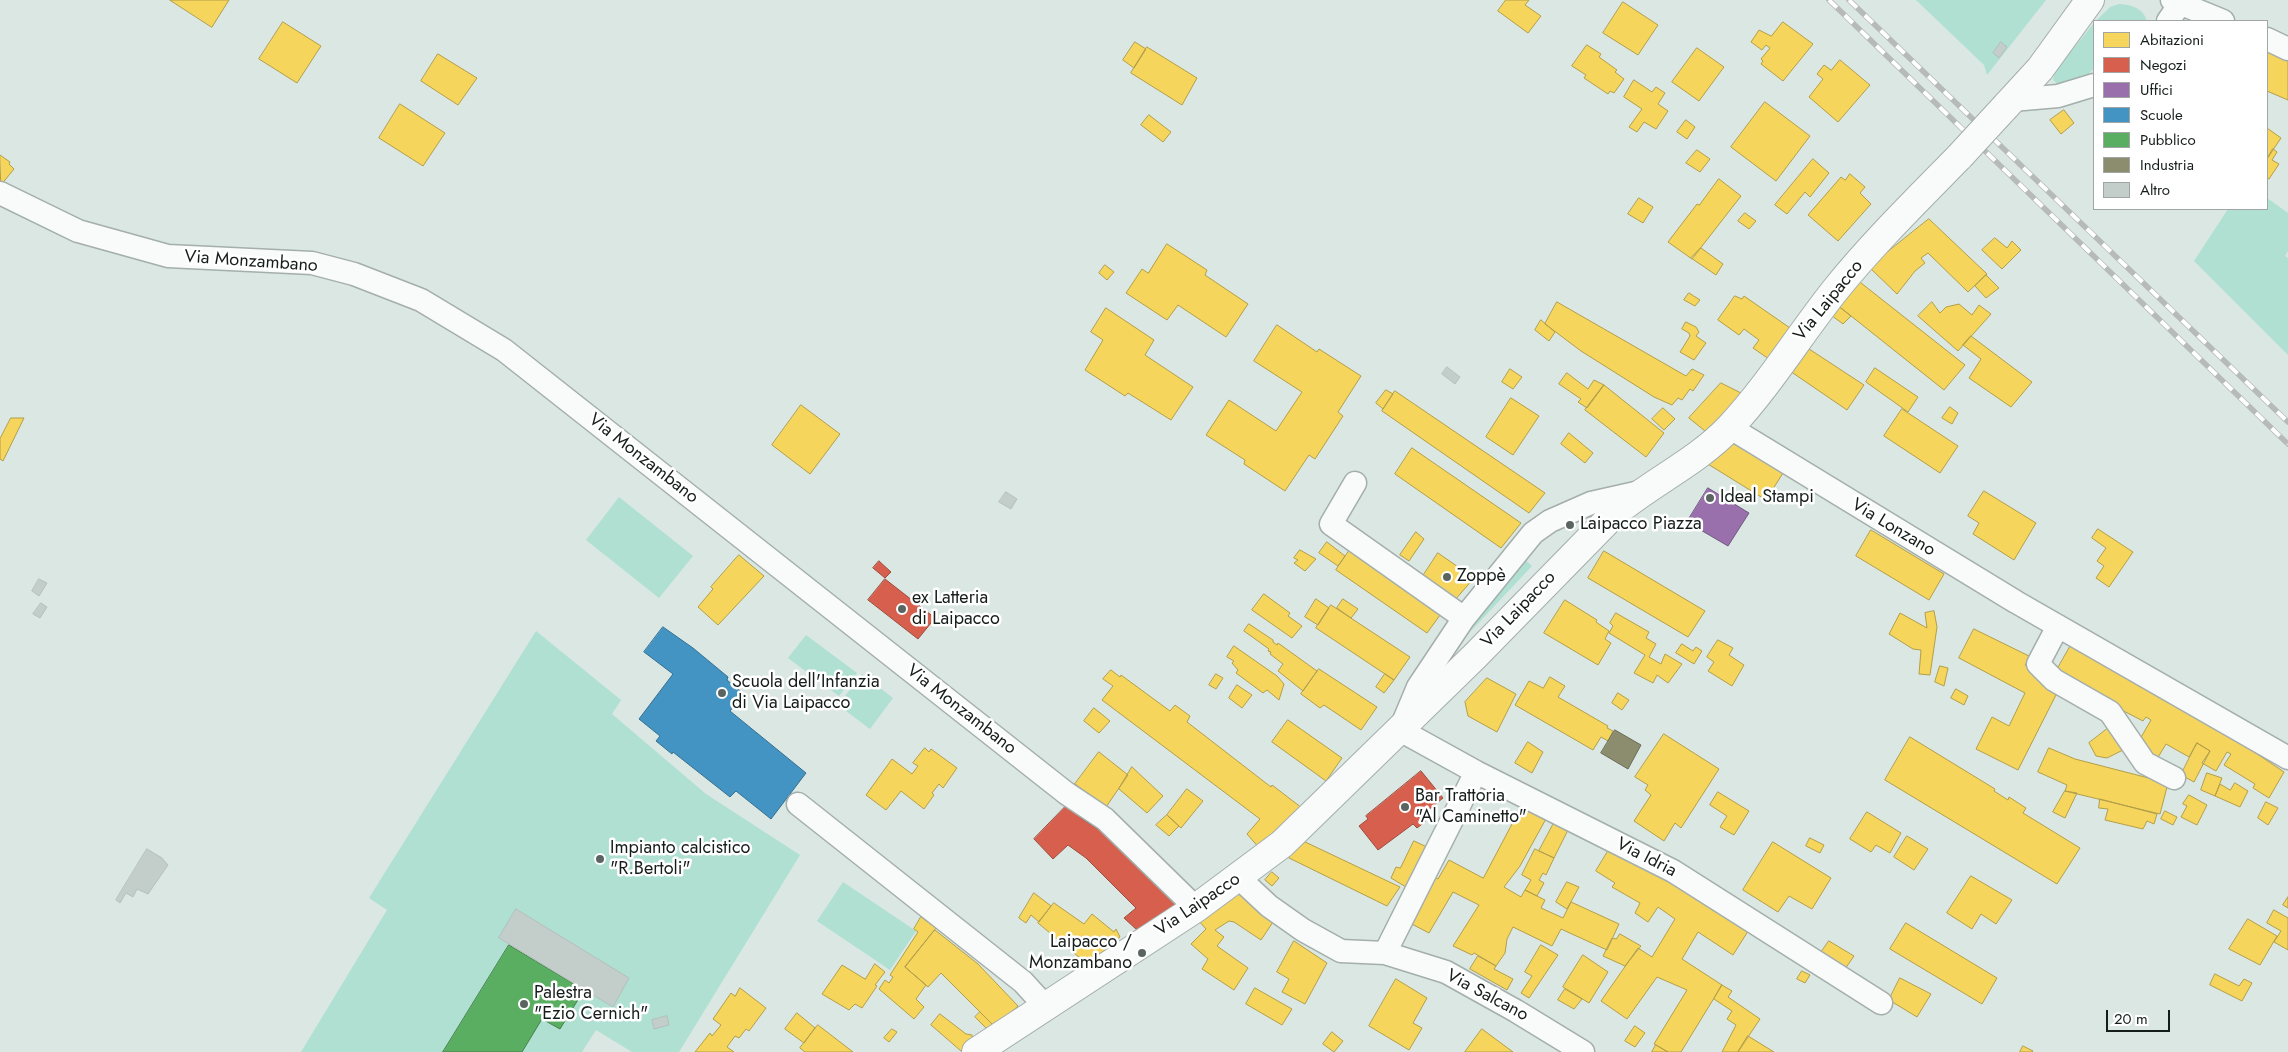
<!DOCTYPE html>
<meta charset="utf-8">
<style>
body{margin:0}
#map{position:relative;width:2288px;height:1052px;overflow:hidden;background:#dae7e3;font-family:Jost,sans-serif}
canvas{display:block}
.legend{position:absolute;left:2093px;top:20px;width:175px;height:190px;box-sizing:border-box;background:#fff;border:1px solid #a1a5a4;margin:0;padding:6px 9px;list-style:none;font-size:15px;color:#151d1b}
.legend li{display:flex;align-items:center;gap:10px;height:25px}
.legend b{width:25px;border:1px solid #a1a5a4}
.scale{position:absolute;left:2106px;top:1010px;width:64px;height:22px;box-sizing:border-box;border:2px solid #151d1b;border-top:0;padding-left:6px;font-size:15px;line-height:18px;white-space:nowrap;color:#151d1b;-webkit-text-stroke:4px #fff;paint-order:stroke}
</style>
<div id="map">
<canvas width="2288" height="1052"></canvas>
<ul class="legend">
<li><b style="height:14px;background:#f6d55c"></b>Abitazioni</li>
<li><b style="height:14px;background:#d6604d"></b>Negozi</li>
<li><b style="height:14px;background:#9970ab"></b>Uffici</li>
<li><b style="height:14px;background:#4393c3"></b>Scuole</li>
<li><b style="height:14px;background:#5aae61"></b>Pubblico</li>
<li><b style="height:14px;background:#8c8c6e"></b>Industria</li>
<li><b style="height:14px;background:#c3cecb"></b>Altro</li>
</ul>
<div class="scale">20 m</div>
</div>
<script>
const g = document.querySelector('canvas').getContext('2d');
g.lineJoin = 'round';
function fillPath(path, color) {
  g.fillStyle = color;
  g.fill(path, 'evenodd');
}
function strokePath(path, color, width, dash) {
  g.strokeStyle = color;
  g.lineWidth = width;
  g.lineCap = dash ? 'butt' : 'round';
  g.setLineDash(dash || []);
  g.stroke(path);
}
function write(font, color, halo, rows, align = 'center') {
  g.font = font + ' Jost,sans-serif';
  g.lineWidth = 5;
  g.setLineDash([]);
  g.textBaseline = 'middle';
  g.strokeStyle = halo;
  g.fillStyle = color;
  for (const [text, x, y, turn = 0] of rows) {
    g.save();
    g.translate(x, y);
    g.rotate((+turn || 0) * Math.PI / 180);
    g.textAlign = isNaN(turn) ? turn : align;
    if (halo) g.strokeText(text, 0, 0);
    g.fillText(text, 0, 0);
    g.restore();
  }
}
const green = new Path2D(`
 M1916 0H2046L1987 75 1984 65Z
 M2119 4C2132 5 2143 8 2147 21H2096L2110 7Z
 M2094 23V68L2086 77 2059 85 2053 80 2055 71Z
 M2267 198 2288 213V251L2285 256 2288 258V355L2194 261 2228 209H2267Z
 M619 497 693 556 659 598 586 540Z
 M1523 558 1532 566 1470 632 1486 605Z
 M536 631 621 700 612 714 706 794 800 855 679 1052H632L596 1030 582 1052H301L387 910 369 898Z
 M806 635 857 673 839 696 788 658Z
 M862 674 893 698 870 729 838 705Z
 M843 882 916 931 890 970 817 921Z`);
const homes = new Path2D(`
 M170 0H229L212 27Z
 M1506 0H1529L1525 5 1541 16 1528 33 1498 11Z
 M1623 2 1658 25 1638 55 1603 33Z
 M283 22 321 46 297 83 259 59Z
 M1783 22 1813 44 1783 81 1761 64 1763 61 1761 59 1770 48 1766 45 1762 50 1751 42 1759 30 1771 36Z
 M1135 42 1146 49 1134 68 1123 60Z
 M1587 45 1601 54 1599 57 1617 70 1615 72 1624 79 1614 93 1610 91 1608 94 1584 78 1586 75 1572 66Z
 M2267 46 2288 56V100L2267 91Z
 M1147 47 1197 78 1182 105 1131 73Z
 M1697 48 1724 67 1699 101 1672 82Z
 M438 54 477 78 458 105 421 81Z
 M1840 60 1870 85 1838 122 1809 97 1823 79 1817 74 1824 65 1831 70Z
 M1634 80 1652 92 1656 87 1665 93 1658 104 1668 111 1656 129 1644 122 1637 132 1629 127 1642 109 1624 97Z
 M1765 102 1810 136 1776 181 1731 147Z
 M400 104 445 133 423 166 379 138Z
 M2064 110 2074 123 2061 134 2050 120Z
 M1149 115 1171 132 1163 142 1141 125Z
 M1686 120 1695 127 1687 139 1677 132Z
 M2267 128 2281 138 2267 159Z
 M2273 149 2277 152 2272 160 2279 164 2269 179 2267 178V159Z
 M1697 150 1710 159 1700 172 1686 163Z
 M0 155 10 162 9 164 14 169 1 185Z
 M1813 159 1829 173 1810 197 1805 192 1787 214 1775 205Z
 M1850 174 1865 187 1860 193 1871 204 1838 241 1808 215 1841 177 1845 180Z
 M1719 179 1741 196 1692 259 1668 242 1697 204 1699 205Z
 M1639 198 1653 207 1643 223 1628 214Z
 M1745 213 1756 221 1749 229 1738 221Z
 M1929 219 1987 274 1968 292 1928 253 1921 258 1925 263 1915 271 1897 294 1869 267Z
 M1995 238 2007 248 2012 241 2021 250 2002 269 1982 250Z
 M1167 244 1207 270 1205 275 1248 304 1226 337 1178 305 1167 320 1126 293 1142 269 1148 273Z
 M1701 248 1723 264 1716 275 1691 258Z
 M1105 265 1114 272 1107 280 1099 273Z
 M1986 275 1999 288 1986 298 1975 286Z
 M1856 279 1965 365 1944 390 1836 304Z
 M1689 293 1700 300 1695 306 1684 300Z
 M1735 296 1742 299 1744 296 1790 328 1769 359 1753 348 1759 340 1744 329 1739 335 1718 320Z
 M1557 302 1686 376 1692 369 1704 375 1693 391 1690 389 1682 400 1678 398 1672 405 1654 397 1581 351 1545 324Z
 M1932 302 1940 313 1946 307 1959 304 1972 315 1979 305 1991 314 1958 351 1918 316Z
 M1838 306 1851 316 1843 324 1831 315Z
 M1106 308 1154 340 1145 355 1193 387 1171 420 1128 393 1125 396 1085 370 1103 340 1091 332Z
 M1541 320 1555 332 1549 341 1535 330Z
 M1686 322 1696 327 1699 332 1696 336 1706 343 1694 360 1680 352 1690 336 1689 333 1682 329Z
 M1277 325 1317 352 1319 349 1361 376 1338 412 1343 416 1315 459 1309 455 1285 491 1244 464 1245 460 1206 435 1229 400 1276 431 1302 392 1254 361Z
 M1971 336 2032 382 2011 407 1969 378 1981 359 1963 345Z
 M1803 345 1864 385 1847 410 1787 369Z
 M1875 368 1918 397 1908 412 1866 382Z
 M1510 369 1522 377 1513 389 1502 382Z
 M1567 373 1588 389 1594 380 1604 385 1587 408 1578 402 1581 399 1559 384Z
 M1721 383 1745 395 1710 435 1689 418Z
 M1604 385 1664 433 1646 457 1585 410Z
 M1386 390 1393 394 1383 409 1376 403Z
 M1395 391 1545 493 1529 513 1382 411Z
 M1511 398 1539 416 1513 455 1486 437Z
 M801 405 840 434 810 474 772 445Z
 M1950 407 1958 413 1952 424 1942 418Z
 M1663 408 1675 419 1664 430 1652 419Z
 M1902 409 1958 446 1940 473 1884 436Z
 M11 418H24L3 461 0 459V439Z
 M1569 433 1593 453 1585 463 1561 444Z
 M1728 440 1783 473 1766 500 1703 461Z
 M1412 448 1521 523 1501 548 1395 474Z
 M1984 491 2036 523 2014 560 1973 534 1979 523 1968 516Z
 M2098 529 2133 552 2109 587 2096 578 2104 566 2097 561 2106 548 2092 538Z
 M1871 530 1944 574 1929 600 1856 556Z
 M1416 532 1424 539 1409 561 1400 555Z
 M1327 542 1345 556 1338 566 1319 553Z
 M1351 548 1443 611 1427 633 1336 570Z
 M1300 550 1316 559 1305 571 1294 563 1298 560 1294 558Z
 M1604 551 1705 611 1688 637 1588 578Z
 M1438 553 1474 578 1454 601 1421 579Z
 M739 555 764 576 718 625 698 607 713 589 711 587Z
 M1264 594 1290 613 1288 616 1302 626 1292 638 1252 610Z
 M1316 599 1329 608 1318 625 1305 617Z
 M1343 599 1358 609 1351 618 1337 608Z
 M1565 600 1597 620 1596 622 1609 631 1605 639 1611 643 1598 665 1544 633Z
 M1331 605 1410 657 1394 680 1316 628Z
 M1934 611 1937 627 1930 675 1919 674 1921 650 1913 649 1889 634 1900 613 1927 628 1925 613Z
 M1616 613 1649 632 1646 638 1656 644 1649 657 1661 664 1665 654 1682 664 1668 683 1657 675 1653 683 1634 673 1645 655 1609 633 1613 626 1610 623Z
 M1249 624 1273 640V642L1277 645 1278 643 1317 671 1303 691 1278 671 1283 664 1270 654 1271 652 1268 651 1269 649 1244 631Z
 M1974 629 2031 657 2025 665 2060 687 2018 770 1976 749 1992 717 2009 726 2025 693 1959 658Z
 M1718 640 1733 648 1729 655 1744 665 1732 686 1708 671 1714 662 1707 657Z
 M1682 644 1693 651 1696 647 1702 651 1694 664 1676 653Z
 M2071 645 2208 721 2284 772 2269 798 2253 788 2255 784 2224 765 2231 754 2227 752 2216 771 2202 763 2210 751 2197 743 2189 757 2166 744 2157 759 2136 746 2151 720 2146 717 2143 721 2054 675Z
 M1234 646 1277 676 1284 684 1279 700 1267 690 1263 693 1236 673 1238 670 1232 663 1234 661 1227 657Z
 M1940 666 1948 668 1944 686 1935 682Z
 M1319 669 1377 707 1361 730 1324 705 1320 708 1301 694Z
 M1111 670 1120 677 1121 675 1170 711 1175 705 1190 716 1187 722 1271 787 1272 785 1302 808 1261 850 1247 834 1260 819 1102 700 1113 686 1103 679Z
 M1216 674 1223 678 1216 689 1209 685Z
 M1385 674 1394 680 1384 693 1376 687Z
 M1550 677 1565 686 1558 697 1608 726 1607 728 1613 731 1608 741 1601 737 1593 750 1515 705 1529 681 1543 688Z
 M1487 678 1516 694 1497 732 1468 716 1465 702Z
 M1237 685 1252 695 1242 708 1229 698Z
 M1956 689 1968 696 1964 705 1951 698Z
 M1618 693 1629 700 1622 710 1612 703Z
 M1094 708 1110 721 1099 733 1084 721Z
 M1288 720 1342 758 1326 781 1272 742Z
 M2111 726 2125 749 2107 758 2096 756 2089 743Z
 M1664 734 1719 769 1681 828 1675 823 1664 841 1634 821 1651 795 1645 790 1648 785 1635 777Z
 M1910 737 1995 789 1994 791 2008 800 2009 797 2026 808 2023 813 2080 848 2057 884 1885 780Z
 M1528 742 1543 752 1532 773 1515 763Z
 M2197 743 2210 751 2194 782 2181 775Z
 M925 748 929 752 931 749 957 768 943 788 939 784 932 793 934 795 924 809 901 791 886 810 866 795 892 759 912 774 918 766 913 763Z
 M2049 748 2075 759 2168 783 2160 814 2065 791 2067 785 2038 772Z
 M1099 752 1128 775 1106 807 1075 784Z
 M1132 767 1163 796 1147 813 1119 789Z
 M2207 773 2222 778 2215 796 2201 790Z
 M2235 783 2248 791 2240 807 2215 796 2220 784 2230 790Z
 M1187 789 1203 801 1181 828 1167 815Z
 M2065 791 2077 793 2065 818 2053 812Z
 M1718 792 1749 811 1734 835 1720 827 1727 816 1710 805Z
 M2189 795 2207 805 2197 825 2181 817 2187 806 2183 804Z
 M2100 799 2157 814 2154 824 2147 821 2143 829 2105 820 2108 809 2099 808Z
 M2266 802 2278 808 2268 825 2258 818Z
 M1523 804 1547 817 1520 866 1504 887 1521 897 1525 890 1545 900 1541 908 1563 918 1571 902 1619 924 1607 950 1561 929 1552 946 1513 927 1507 939 1505 953 1496 966 1474 953 1472 955 1453 946 1479 905 1453 892 1429 933 1408 922 1433 876 1438 879 1449 860 1483 878Z
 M2165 811 2177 817 2173 825 2161 819Z
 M1867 812 1901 833 1890 853 1876 845 1871 852 1850 839Z
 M1167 815 1179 826 1169 836 1156 825Z
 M1555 821 1569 828 1554 858 1539 851Z
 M1907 836 1928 849 1914 870 1894 857Z
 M1810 838 1824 845 1820 853 1806 846Z
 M1301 840 1400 887 1387 906 1289 858Z
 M1414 841 1427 847 1406 887 1391 878 1396 867 1400 868Z
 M1773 842 1831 878 1812 909 1789 896 1778 912 1743 890Z
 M1610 848 1667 881 1670 878 1750 928 1733 955 1698 932 1682 959 1722 985 1681 1052H1668L1654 1044 1687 990 1657 977 1627 1019 1601 1001 1638 948 1652 957 1675 919 1658 907 1648 922 1635 913 1640 903 1612 887 1615 883 1596 871Z
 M1535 849 1554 858 1546 875 1543 873 1539 880 1544 883 1537 896 1525 890 1531 880 1522 875Z
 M1272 872 1279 878 1272 886 1265 880Z
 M1971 876 2012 900 1996 924 1981 914 1972 929 1947 913Z
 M1567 882 1579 887 1567 909 1556 902Z
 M1034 893 1051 906 1039 922 1031 915 1026 923 1019 918Z
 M1231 894H1240L1275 919 1261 940 1234 922 1229 921 1215 930 1224 937 1217 946 1248 968 1234 990 1202 969 1208 959 1191 944 1206 929 1198 920Z
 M2288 897V908L2283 905Z
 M1054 903 1084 924 1092 914 1114 932 1116 929 1120 937 1108 945 1110 947 1086 963 1038 923Z
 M2274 910 2288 918V950L2274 942 2281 931 2267 923Z
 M921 917 936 928 905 967 926 985 916 999 924 1007 914 1019 879 989 885 980 889 983 893 977 890 975 918 932 914 929Z
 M2248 919 2277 936 2260 965 2229 949Z
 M1906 923 1997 978 1982 1004 1890 949Z
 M935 930 978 964 1018 1006 995 1027 941 973 928 987 905 967Z
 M1620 934 1641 946 1625 966 1603 956 1612 938 1616 939Z
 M1294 941 1327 963 1305 1004 1282 992 1289 979 1277 972Z
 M1829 941 1854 956 1845 969 1820 954Z
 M1541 945 1558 955 1529 998 1521 993 1532 976 1525 972Z
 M1583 955 1608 972 1589 1003 1563 987Z
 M1478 956 1496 966 1494 969 1513 979 1507 990 1470 969Z
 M875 964 885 972 875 985 877 986 862 1008 855 1004 849 1010 822 994 842 965 865 979Z
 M1802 971 1810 975 1805 983 1797 979Z
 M2215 974 2239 986 2244 979 2252 983 2242 1001 2210 985Z
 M1900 978 1931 994 1917 1017 1889 1000Z
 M1396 979 1427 998 1413 1023 1422 1028 1409 1050 1369 1026Z
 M1722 985 1732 991 1728 997 1760 1019 1738 1052H1722L1736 1025 1727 1019 1732 1011 1714 999Z
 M740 988 766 1008 749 1031 746 1029 739 1038 735 1036 727 1047 734 1052H695L710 1033 712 1036 721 1025 713 1019 731 993 735 996Z
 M1255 988 1292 1009 1282 1025 1246 1004Z
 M1565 989 1582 999 1574 1009 1558 1000Z
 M980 1012 995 1027 990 1032 975 1017Z
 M797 1013 815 1028 804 1043 785 1029Z
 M940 1014 966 1034 972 1035 973 1042 961 1051 931 1025Z
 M818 1025 853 1052H805L800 1048Z
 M1635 1026 1645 1033 1635 1047 1625 1041Z
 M892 1029 897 1032 889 1042 884 1038Z
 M1482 1029 1513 1052H1465Z
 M1332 1032 1343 1041 1334 1052 1323 1044Z
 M1748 1036 1774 1052H1738Z
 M1656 1045 1668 1052H1652Z
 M2023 1046 2033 1051 2032 1052H2020Z`);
const shops = new Path2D(`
 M879 561 891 572 885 578 873 568Z
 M885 579 935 618 918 639 868 600Z
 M1421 771 1443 798 1422 815 1426 821 1417 828 1413 824 1378 850 1359 826 1368 819 1366 816Z
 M1067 805 1082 819 1107 835 1177 906 1137 930 1124 918 1136 908 1086 858 1068 845 1053 859 1034 839Z`);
const offices = new Path2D(`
 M1708 488 1749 513 1728 546 1687 522Z`);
const schools = new Path2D(`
 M663 627 693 648 728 677 727 680 744 694 730 711 806 773 771 819 736 791 730 797 673 752 672 754 656 741 660 736 639 719 673 674 644 652Z`);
const public = new Path2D(`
 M509 945 584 990 560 1029 542 1019 522 1052H443Z`);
const industry = new Path2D(`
 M1615 730 1641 745 1628 769 1601 753Z`);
const building = new Path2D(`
 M2001 42 2007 47 1999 58 1993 53Z
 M1447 367 1460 377 1455 384 1442 374Z
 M1006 492 1017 499 1011 509 999 502Z
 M39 579 47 583 39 596 32 591Z
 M41 603 47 607 40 618 33 614Z
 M147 849 162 858 168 865 148 894 137 889 133 897 126 893 120 903 116 900Z
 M516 909 629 978 613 1007 499 938Z
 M667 1016 669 1025 654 1029 652 1020Z`);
const minor = new Path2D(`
 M2172 0 2223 21
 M2168 21 2180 4
 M2267 39 2288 49
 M2012 100 2058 96 2094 85
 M0 193 78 231 168 256 312 263 354 274 421 300 504 350 1066 793 1105 819 1196 908
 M1729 427 2016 602 2288 758
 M1355 483 1331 524 1464 618
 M1640 492 1591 503 1550 521 1533 533 1464 618 1418 687 1400 730 1476 772 1673 871 1881 1003
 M2058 626 2038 664 2054 680 2110 712 2145 763 2174 778
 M798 804 1023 982 1045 1006
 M1239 878 1269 906 1303 930 1341 951 1385 953 1446 972 1516 1011 1583 1052
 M1385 953 1476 772`);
const tertiary = new Path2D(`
 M2006 106 2040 69 2090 0
 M976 1052 1196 908 1282 844 1475 656 1615 513C1652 482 1697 462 1730 427 1770 384 1800 334 1836 289 1874 242 1918 199 1960 156`);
const rail = new Path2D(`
 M1829 0 2288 444
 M1849 0 2288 422`);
const tertiaryBridge = new Path2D(`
 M1960 156 2006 106`);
const markers = [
 [1710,498,5,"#5a6461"],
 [1570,525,5,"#5a6461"],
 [1447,577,5,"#5a6461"],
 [902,609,5,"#5a6461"],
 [722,693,5,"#5a6461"],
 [1405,807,5,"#5a6461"],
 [600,859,5,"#5a6461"],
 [1142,953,5,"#5a6461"],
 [524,1004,5,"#5a6461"]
];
const streetNames = [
 ["Via Monzambano",251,262,4],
 ["Via Laipacco",1829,301,-51],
 ["Via Monzambano",643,459,38],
 ["Via Lonzano",1893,528,31],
 ["Via Laipacco",1519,610,-46],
 ["Via Monzambano",961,710,38],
 ["Via Idria",1646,858,27],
 ["Via Laipacco",1198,905,-34],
 ["Via Salcano",1487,996,28]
];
const poiNames = [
 ["Ideal Stampi",1720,498],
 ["Laipacco Piazza",1580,525],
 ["Zoppè",1457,577],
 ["ex Latteria",912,599],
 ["di Laipacco",912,620],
 ["Scuola dell'Infanzia",732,683],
 ["di Via Laipacco",732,704],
 ["Bar Trattoria",1415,797],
 ["\"Al Caminetto\"",1415,818],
 ["Impianto calcistico",610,849],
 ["\"R.Bertoli\"",610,870],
 ["Laipacco /",1132,943,"right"],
 ["Monzambano",1132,964,"right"],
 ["Palestra",534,994],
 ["\"Ezio Cernich\"",534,1015]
];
fillPath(green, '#afe0d2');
fillPath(homes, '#f6d55c');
strokePath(homes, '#b29e48', 1);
fillPath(shops, '#d6604d');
strokePath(shops, '#9c4c3e', 1);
fillPath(offices, '#9970ab');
strokePath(offices, '#715780', 1);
fillPath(schools, '#4393c3');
strokePath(schools, '#357091', 1);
fillPath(public, '#5aae61');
strokePath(public, '#45824c', 1);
fillPath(industry, '#8c8c6e');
strokePath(industry, '#686b55', 1);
fillPath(building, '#c3cecb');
strokePath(building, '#b5bfbb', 1);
strokePath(minor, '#a4aeab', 25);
strokePath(tertiary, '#a4aeab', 30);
strokePath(minor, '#f9fbfb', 22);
strokePath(tertiary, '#f9fbfb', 28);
strokePath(rail, '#b6bab8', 5.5);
strokePath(rail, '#fff', 4, [11]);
strokePath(tertiaryBridge, '#a4aeab', 30, []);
strokePath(tertiaryBridge, '#f9fbfb', 28);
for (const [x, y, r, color] of markers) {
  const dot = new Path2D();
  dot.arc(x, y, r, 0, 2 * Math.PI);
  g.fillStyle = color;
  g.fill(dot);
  strokePath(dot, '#fff', 2);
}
write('18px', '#151d1b', '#fff', streetNames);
write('18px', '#151d1b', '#fff', poiNames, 'left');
</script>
